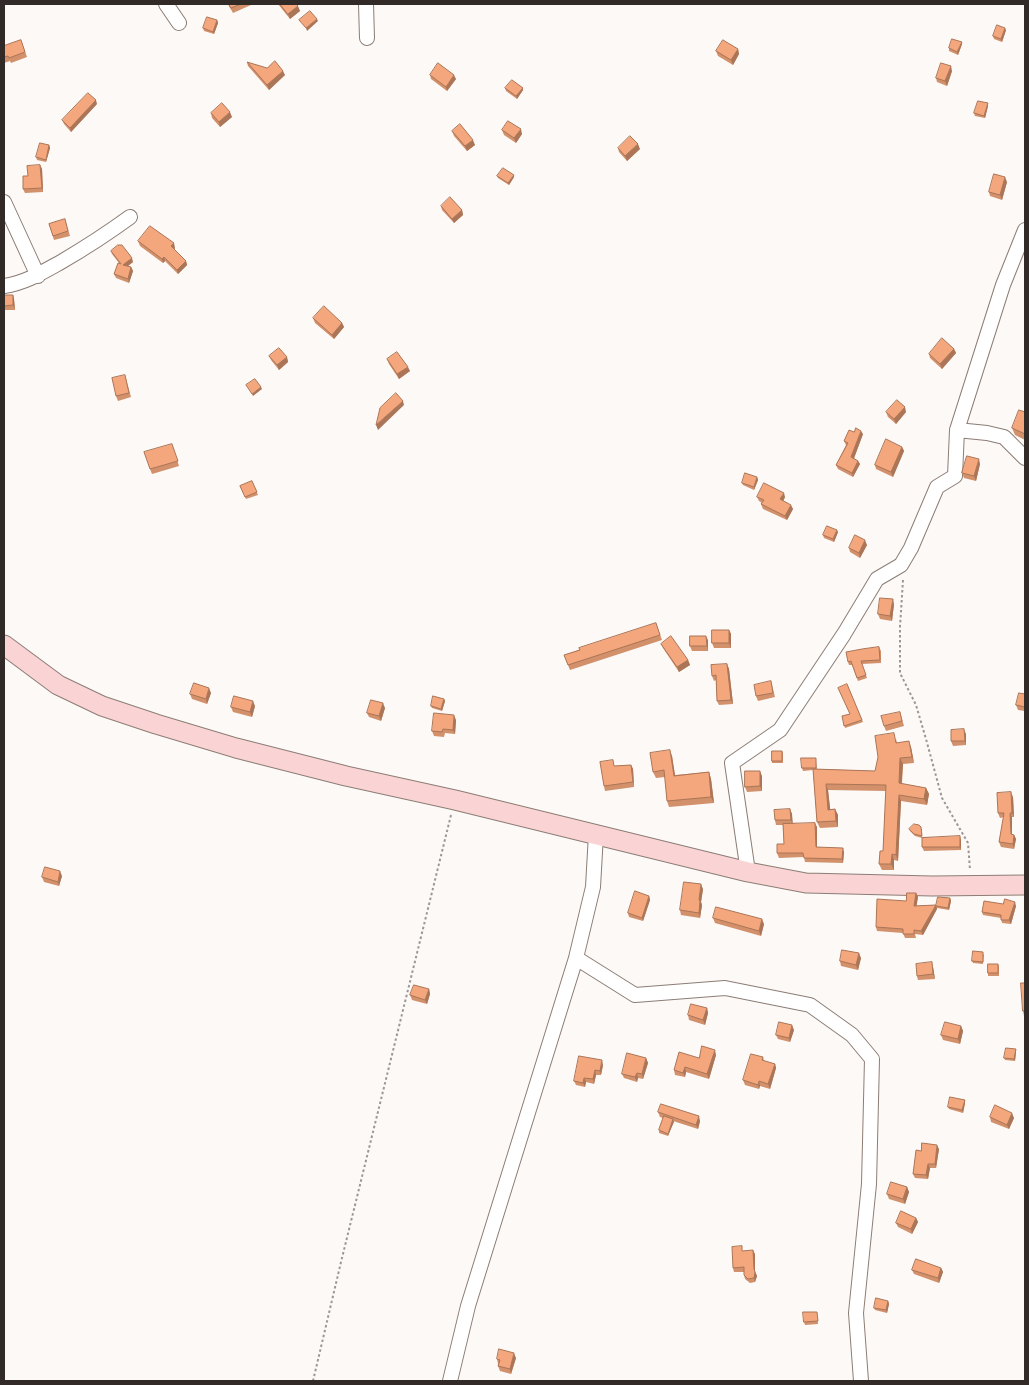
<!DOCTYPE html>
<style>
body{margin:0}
#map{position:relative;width:1029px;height:1385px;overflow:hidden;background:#fcf9f7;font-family:"PT Serif",serif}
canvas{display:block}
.frame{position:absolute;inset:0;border:5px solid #312a27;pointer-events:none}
</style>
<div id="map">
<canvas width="1029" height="1385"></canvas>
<div class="frame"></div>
</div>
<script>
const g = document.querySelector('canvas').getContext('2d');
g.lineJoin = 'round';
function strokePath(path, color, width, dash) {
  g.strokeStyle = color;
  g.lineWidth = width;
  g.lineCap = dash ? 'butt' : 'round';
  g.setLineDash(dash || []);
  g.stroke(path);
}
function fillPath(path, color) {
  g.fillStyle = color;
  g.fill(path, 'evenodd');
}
const path = new Path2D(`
 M903 580 900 627V673L916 705 926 739 942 798 968 843 970 870
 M313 1381 341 1262 451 815`);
const street = new Path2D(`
 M166 4 179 23
 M366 4 367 38
 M4 202 38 276
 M4 286C25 283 43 272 61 262 85 248 108 233 130 217
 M957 430 987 433 1004 437 1025 458
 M748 872 732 763 780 730 844 634 877 579 901 565 911 548 937 487 955 476 957 430 1003 285 1025 230
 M576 958 635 995 725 988 810 1005 852 1035 872 1059 869 1184 856 1313 861 1381
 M450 1381 468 1306 576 958 593 887 596 834`);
const secondary = new Path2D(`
 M4 645 58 685 102 706 156 724 236 748 346 776 455 800 748 872 806 883 932 886 1025 885`);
const wall = new Path2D(`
 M228 4H250L251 5 233 13Z
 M278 4H296L300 11 290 19Z
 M217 20 218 23 214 34 204 31 203 28Z
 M1006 30 1002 42 994 39 993 36Z
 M21 40 27 57 11 63 10 61 4 63V46Z
 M962 42V44L958 55 949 51V48Z
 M738 49 739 54 733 65 718 56 716 51Z
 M247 62 285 75 269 90 248 66Z
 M952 71 947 86 937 82 936 78Z
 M430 75 456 79 447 91 431 79Z
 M505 88H523V90L517 99 506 91Z
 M988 103V106L985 118 975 116 974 113Z
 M97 104 71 132 64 124 62 120Z
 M211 113 232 117 220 127 212 118Z
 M502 130 522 134 516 143 504 135Z
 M452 131 475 145 467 151 454 136Z
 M49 145 50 148 46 162 37 160 36 157Z
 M618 148 640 149 627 161 619 152Z
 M40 165 42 169 43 192 25 193 23 189 28 176Z
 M497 176 514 177 509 185 498 178Z
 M1007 182 1002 200 990 196 989 192Z
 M441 206 462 210 463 215 454 223 442 210Z
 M65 219 70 236 54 240 49 224Z
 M138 241 175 248 174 249 186 261 187 265 178 274 165 261 163 263 140 246Z
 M111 251 133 262 128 266 131 267 133 271 129 283 116 278 114 274 119 263 112 254Z
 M4 295H13L14 299 15 310H4Z
 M313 318 342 323 344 327 334 339 315 323Z
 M954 349 956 353 942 369 930 358 929 354Z
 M269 356 287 357 288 362 279 370 271 360Z
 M387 359 410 371 399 379 389 364Z
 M125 375 131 397 118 401 116 396Z
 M886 412H906L896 424 888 417Z
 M1025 412V440L1015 435 1012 428Z
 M863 434 854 458 858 461 860 464 853 477 838 469 836 465 846 445 844 441Z
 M172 444 179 466 152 474 150 469Z
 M902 447 904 451 893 477 876 469 875 465Z
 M980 464 976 481 964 478 962 473Z
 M757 477 758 480 754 490 743 485 742 483Z
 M252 481 258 495 246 499 240 486Z
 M757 497H785L783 501 793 509 787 520 763 509 761 504 762 503 759 501Z
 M838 532 834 542 824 538 823 535Z
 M867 545 860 558 850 552 849 548Z
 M894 604 892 621 880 619 878 614Z
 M656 623 662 640 570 670 564 655Z
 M729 630 731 634V648H714L712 643Z
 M708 640V651H692L690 646Z
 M661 644 688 660 690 665 679 672 663 648Z
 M879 647 881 651V663L862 664 867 678 858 681 852 665H849L848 662Z
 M727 664 729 669 733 704 719 705 717 701 716 680 714 681 712 676Z
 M771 681 775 697 758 701 756 696Z
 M847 684 863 722 845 728 842 716 850 714Z
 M211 693 207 704 192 699 190 694Z
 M1025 694V711L1018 710 1016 705Z
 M444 699 445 701 442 711 432 708 431 706Z
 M255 706 252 717 233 712 231 707Z
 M385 708 381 721 369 717 367 713Z
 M900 712 904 726 886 731 884 726Z
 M456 720 455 734 445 733 444 737 434 736 432 731Z
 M966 734V745L953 746 951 741Z
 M896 739 897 743 911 747 914 763 903 764 902 784 926 788 929 794 927 805 901 801 898 861 894 860V870H882L879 864 883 851 886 791 828 790 830 809H835L838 815V827L820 828 817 822 813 770 803 771 802 768 816 760 817 769 875 771Z
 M782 751 783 753V763H772V761Z
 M672 756 675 775 709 772 711 779 714 803 669 807 667 801 665 777 656 778 653 772Z
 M631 765 633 769 634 787 605 791 604 786 615 766Z
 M762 776V791L747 792 745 787Z
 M1013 797 1014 817H1012V834L1014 835 1016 839 1014 849 1001 847 999 842 1004 817 1000 818 998 813Z
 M790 809 792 814V823L817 827V847L844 852 843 863 805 862 804 857 779 858 777 853 784 844 783 825H776L775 820Z
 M909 829H922V837L961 840V850L924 851 922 847V838L915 836 910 831Z
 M62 876 59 886 44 882 42 877Z
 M703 889 701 902 702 905 700 918 681 915 680 910Z
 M916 893 918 897 916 906 936 905 937 909 923 935 915 934 916 938H905L903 933 877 931 876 927Z
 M649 896 650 900 643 921 629 917 628 913Z
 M950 898 951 901 949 910 937 908 936 906Z
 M1003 904 1016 906 1011 924 1002 923 1001 918 983 915 982 912Z
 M713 918 764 924 761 936 715 923Z
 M984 954 983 964 973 963 972 961Z
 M861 958 858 970 841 966 840 961Z
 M998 964 999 966V976H988V973Z
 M933 967 935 979 918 980 917 976Z
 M1025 983V1016H1024L1023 1011Z
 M429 989 430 994 427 1004 412 1000 410 995Z
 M707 1008 708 1013 705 1025 689 1020 688 1015Z
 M961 1026 963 1031 960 1044 943 1040 941 1035Z
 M794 1030 790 1042 778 1039 776 1035Z
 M1016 1049V1052L1015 1061 1005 1060 1004 1058Z
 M716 1055 709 1079 686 1072 685 1077 675 1075 674 1070 699 1058Z
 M763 1057 764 1061 775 1064 776 1068 770 1089 760 1086 759 1089 745 1085 743 1080Z
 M646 1058 648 1063 643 1079 638 1078 637 1082 624 1078 622 1074Z
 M603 1065 601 1075H596L594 1084 586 1082 585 1087 576 1085 574 1081Z
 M965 1100V1103L963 1113 949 1109 948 1107Z
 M658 1112 700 1121 698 1129 673 1121 668 1136 659 1133V1130L663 1118 660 1117Z
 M990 1117 1014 1118 1009 1129 991 1122Z
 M939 1149 936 1168H930L928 1179 915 1178 913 1174 921 1151Z
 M907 1187 909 1192 905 1204 889 1199 887 1194Z
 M916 1218 918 1222 912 1234 898 1227 896 1223Z
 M743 1251 755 1254V1271L757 1276 755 1282 750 1283 745 1279 744 1275V1272H734L733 1268Z
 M941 1268 943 1272 939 1283 914 1274 912 1270Z
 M888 1301 889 1304 887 1313 875 1310 874 1308Z
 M817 1312 818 1324 805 1325 804 1322Z
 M516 1358 511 1374 500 1371 498 1366V1364L497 1359Z`);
const shadedWall = new Path2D(`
 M298 6 300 11 290 19 288 14Z
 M317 19 318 21 307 31 306 28Z
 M217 20 218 23 214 34 213 32Z
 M1005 28 1006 30 1002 42 1001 39Z
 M962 42V44L958 55 957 52Z
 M738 49 739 54 733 65 731 60Z
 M951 66 952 71 947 86 945 81Z
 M283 71 285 75 269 90 267 85Z
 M454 75 456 79 447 91 446 87Z
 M523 88V90L517 99 516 96Z
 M96 100 97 104 71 132 70 128Z
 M988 103V106L985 118 984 116Z
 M230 112 232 117 220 127 219 122Z
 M521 129 522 134 516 143 514 138Z
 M473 140 475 145 467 151 465 146Z
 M638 144 640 149 627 161 625 156Z
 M49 145 50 148 46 162V160Z
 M40 165 42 169 43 192 42 188Z
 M514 175V177L509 185 508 183Z
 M1005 177 1007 182 1002 200 1000 195Z
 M462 210 463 215 454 223 452 219Z
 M174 243 175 248 173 251 171 246Z
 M164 257 165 261 163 263 162 259Z
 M132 258 133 262 124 269 123 265Z
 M186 261 187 265 178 274 177 270Z
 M131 267 133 271 129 283 128 279Z
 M13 295 14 299 15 310 13 305Z
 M342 323 344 327 334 339 332 335Z
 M954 349 956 353 942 369 940 364Z
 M287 357 288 362 279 370 277 365Z
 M408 367 410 371 399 379 397 374Z
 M261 387 262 389 253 396 252 394Z
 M403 401 404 405 378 430 376 425Z
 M905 407 906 412 896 424 894 419Z
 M861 431 863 434 853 461 851 457Z
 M902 447 904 451 893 477 891 472Z
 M979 459 980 464 976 481 974 476Z
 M858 461 860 464 853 477 852 473Z
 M757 477 758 480 754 490V487Z
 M784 493 785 497 782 504 780 499Z
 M791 505 793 509 787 520 785 516Z
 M837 530 838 532 834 542 833 539Z
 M865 540 867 545 860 558 859 553Z
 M893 599 894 604 892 621 890 616Z
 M729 630 731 634V648L729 643Z
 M706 636 708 640V651L707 646Z
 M688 660 690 665 679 672 677 667Z
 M727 664 729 669 733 704 731 700Z
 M209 688 211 693 207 704 206 699Z
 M444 699 445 701 442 711 441 709Z
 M253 701 255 706 252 717 250 712Z
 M383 703 385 708 381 721 379 716Z
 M454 715 456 720 455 734 453 730Z
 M964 729 966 734V745L965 741Z
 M909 741 911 747 914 763 912 757Z
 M670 750 672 756 676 782 674 776Z
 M900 758 903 764 901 789 899 783Z
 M631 765 633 769 634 787 633 782Z
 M760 771 762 776V791L760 786Z
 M709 772 711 779 714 803 711 797Z
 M826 784 828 790 831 816 828 810Z
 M926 788 929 794 927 805 924 799Z
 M1011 792 1013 797 1014 817 1012 813Z
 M899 795 901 801 898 861 896 855Z
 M790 809 792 814 793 825 791 820Z
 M835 809 838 815V827L836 821Z
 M1010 813 1012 817V839L1011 834Z
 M815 823 817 827V851L816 847Z
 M1014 835 1016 839 1014 849 1013 844Z
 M960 836 961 840V850L960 847Z
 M843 848 844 852 843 863 842 859Z
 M892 854 894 860V870L891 864Z
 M60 871 62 876 59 886 58 882Z
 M701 884 703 889 701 902 702 905 700 918 699 913V900Z
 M916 893 918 897 916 910 914 906Z
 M649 896 650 900 643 921 642 918Z
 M950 898 951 901 949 910 948 908Z
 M1015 902 1016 906 1011 924 1009 920Z
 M936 905 937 909 923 935 921 931Z
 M762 919 764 924 761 936 759 931Z
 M859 953 861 958 858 970 856 965Z
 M932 962 933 967 935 979 933 974Z
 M429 989 430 994 427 1004 425 1000Z
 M707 1008 708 1013 705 1025 703 1020Z
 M792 1025 794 1030 790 1042 789 1038Z
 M961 1026 963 1031 960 1044 958 1039Z
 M1016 1049V1052L1015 1061 1014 1059Z
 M715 1050 716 1055 709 1079 707 1074Z
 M646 1058 648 1063 643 1079 642 1074Z
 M602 1060 603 1065 601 1075 600 1071Z
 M775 1064 776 1068 770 1089 768 1084Z
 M685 1067 686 1072 685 1077 683 1073Z
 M595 1070 596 1075 594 1084 593 1079Z
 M637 1073 638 1078 637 1082 635 1077Z
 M584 1078 586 1082 585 1087 583 1083Z
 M759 1081 760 1086 759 1089 758 1085Z
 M965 1100V1103L963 1113 962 1110Z
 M1012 1113 1014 1118 1009 1129 1007 1125Z
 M699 1116 700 1121 698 1129 696 1125Z
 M673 1119 674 1122 668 1136V1134Z
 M937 1145 939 1149 936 1168 935 1164Z
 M928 1164 930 1168 928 1179 926 1175Z
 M907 1187 909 1192 905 1204 903 1199Z
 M916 1218 918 1222 912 1234 911 1229Z
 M753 1250 755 1254V1273V1272L757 1276 755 1282 754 1278Z
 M941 1268 943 1272 939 1283 938 1278Z
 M888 1301 889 1304 887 1313 886 1310Z
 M514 1353 516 1358 511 1374 510 1369Z`);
const building = new Path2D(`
 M229 4H241L231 8Z
 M280 4H296L298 6 288 14Z
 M310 11 317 19 306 28 299 20Z
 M207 17 217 20 213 32 203 28Z
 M997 25 1005 28 1001 39 993 36Z
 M952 39 962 42 957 52 949 48Z
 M21 40 25 52 9 58 8 56 4 57V46Z
 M723 40 738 49 731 60 716 51Z
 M275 61 283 71 267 85 247 62 267 68Z
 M438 63 454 75 446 87 430 75Z
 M941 63 951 66 945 81 936 78Z
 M512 80 523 88 516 96 505 88Z
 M88 93 96 100 70 128 62 120Z
 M978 101 988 103 984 116 974 113Z
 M222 103 230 112 219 122 211 113Z
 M508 121 521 129 514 138 502 130Z
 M460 124 473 140 465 146 452 131Z
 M630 136 638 144 625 156 618 148Z
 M40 143 49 145 46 160 36 157Z
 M40 165 42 188 23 189V176H28L27 166Z
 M503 168 514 175 508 183 497 176Z
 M994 174 1005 177 1000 195 989 192Z
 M450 197 462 210 452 219 441 206Z
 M65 219 68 231 53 236 49 224Z
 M150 226 174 243 171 246 186 261 177 270 164 257 162 259 138 241Z
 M118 245H122L132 258 123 265 131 267 128 279 114 274 118 263 121 264 111 251Z
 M4 295H13V305L4 306Z
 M324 306 342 323 332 335 313 318Z
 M942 338 954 349 940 364 929 354Z
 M279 348 287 357 277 365 269 356Z
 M397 352 408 367 397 374 387 359Z
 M125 375 129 393 116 396 112 378Z
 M255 379 261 387 252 394 246 385Z
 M396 393 403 401 376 425 380 408Z
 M897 400 905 407 894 419 886 412Z
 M1019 410 1025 412V434L1012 428Z
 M856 428 861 431 851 457 858 461 852 473 836 465 848 443 844 441 849 430 854 432Z
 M886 439 902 447 891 472 875 465Z
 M172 444 178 461 150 469 144 452Z
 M967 456 979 459 974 476 962 473Z
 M745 473 757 477 754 487 742 483Z
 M252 481 257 492 245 497 240 486Z
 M764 483 784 493 780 499 791 505 785 516 761 504 764 500 757 497Z
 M827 526 837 530 833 539 823 535Z
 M855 535 865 540 859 553 849 548Z
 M880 598 893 599 890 616 878 614Z
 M656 623 660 635 568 665 564 655 580 650 579 648Z
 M712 630H729V643H712Z
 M671 636 688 660 677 667 661 644Z
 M690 636H706L707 646H690Z
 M879 647 880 660 861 661 866 675 857 678 851 661 848 662 846 652 862 649Z
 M727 664 731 700 717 701 716 675 712 676 711 665Z
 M771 681 773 693 756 696 754 685Z
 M194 683 209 688 206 699 190 694Z
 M847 684 862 720 844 726 842 716 850 714 838 688Z
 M1019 693 1025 694V707L1016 705Z
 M234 696 253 701 250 712 231 707Z
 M433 696 444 699 441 709 431 706Z
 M371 700 383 703 379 716 367 713Z
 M900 712 902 721 884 726 881 716Z
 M434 713 454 715 453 730 443 729 442 732 432 731Z
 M964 729 965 741H951V730Z
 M894 733 896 743 909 741 912 757 900 758 899 783 926 788 924 799 899 795 896 855 892 854 891 864H879L880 851H883L886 785 826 784 828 810 835 809 836 821 817 822 813 769 875 771 878 757 875 736Z
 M670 750 674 776 709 772 711 797 667 801 664 770 653 772 650 753Z
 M772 751H782V761H772Z
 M801 758H816V768H802Z
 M613 760 614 766 631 765 633 782 604 786 600 762Z
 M745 771H760V786L745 787Z
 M1011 792 1012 813H1010L1011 834 1014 835 1013 844 999 842 1004 813H998L997 793Z
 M790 809 791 820H775L774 810Z
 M815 823 816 847 843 848 842 859 804 858 803 853H777V844H784L783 824Z
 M914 824 919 825 921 827 922 836 914 834 909 829Z
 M960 836V847H922V838Z
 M45 867 60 871 58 882 42 877Z
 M684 882 701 884 699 900 700 901 699 913 680 910Z
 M635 891 649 896 642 918 628 913Z
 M907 893H916L914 906 936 905 921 931 914 930V934H903V929L876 927 877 899 906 901Z
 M938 897 950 898 948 908 936 906Z
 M1005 899 1015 902 1009 920H1001V915L982 912 984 901 1003 904Z
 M716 907 762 919 759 931 713 918Z
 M842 950 859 953 856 965 840 961Z
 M973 951 983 952V962L972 961Z
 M932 962 933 974 917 976 916 964Z
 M988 964H998V973H988Z
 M1021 983H1025V1011H1023Z
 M414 985 429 989 425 1000 410 995Z
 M691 1004 707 1008 703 1020 688 1015Z
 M779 1022 792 1025 789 1038 776 1035Z
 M945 1022 961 1026 958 1039 941 1035Z
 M702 1046 715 1050 707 1074 685 1067 683 1073 674 1070 679 1052 699 1058Z
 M1006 1048 1016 1049 1014 1059 1004 1058Z
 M627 1053 646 1058 642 1074 637 1073 635 1077 622 1074Z
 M751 1054 763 1057 762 1060 775 1064 768 1084 759 1081 758 1085 743 1080Z
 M579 1056 602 1060 600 1071 595 1070 593 1079 584 1078 583 1083 574 1081Z
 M950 1097 965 1100 962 1110 948 1107Z
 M661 1104 699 1116 696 1125 658 1112Z
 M995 1105 1012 1113 1007 1125 990 1117Z
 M664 1116 673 1119 668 1134 659 1130Z
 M922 1143 937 1145 935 1164H928L926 1175 913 1174 916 1150 921 1151Z
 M891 1182 907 1187 903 1199 887 1194Z
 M901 1211 916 1218 911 1229 896 1223Z
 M742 1246V1251L753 1250 754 1269 755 1272 754 1278 748 1279 744 1275V1267L733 1268 732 1247Z
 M916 1259 941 1268 938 1278 912 1270Z
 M876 1298 888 1301 886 1310 874 1308Z
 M803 1312H817L818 1321 804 1322Z
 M499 1349 514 1353 510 1369 498 1366 500 1360 497 1359Z`);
strokePath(street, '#8c7d75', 16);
strokePath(secondary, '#8c7d75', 21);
strokePath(path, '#9c9795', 2, [2.5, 2.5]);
strokePath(street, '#fff', 14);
strokePath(secondary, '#fad4d4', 19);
fillPath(wall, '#d2906b');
fillPath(shadedWall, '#ab7557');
fillPath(building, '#f4a77c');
strokePath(building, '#ab7557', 1);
</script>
